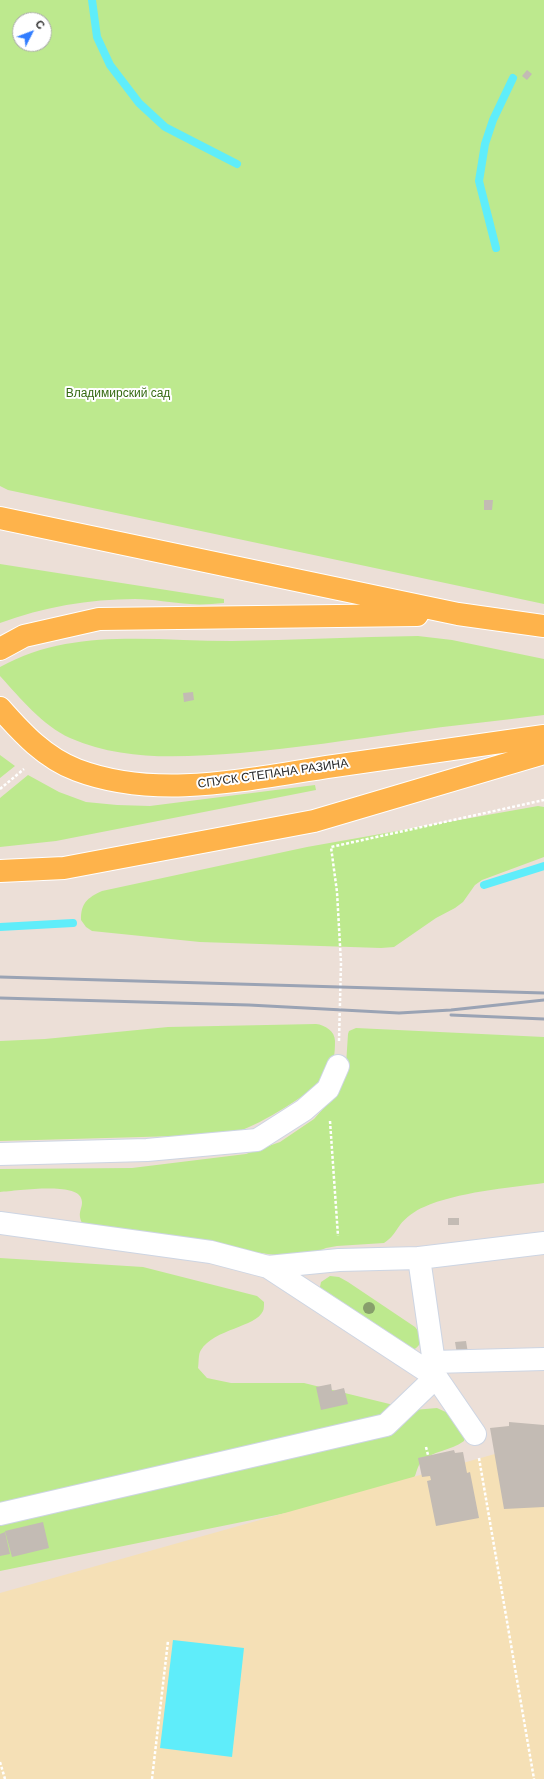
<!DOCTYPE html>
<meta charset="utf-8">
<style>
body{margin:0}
#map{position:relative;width:544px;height:1779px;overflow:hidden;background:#ecdfd7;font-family:Arial,sans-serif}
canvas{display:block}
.north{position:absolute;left:12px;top:12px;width:40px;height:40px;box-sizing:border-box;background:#fff;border:1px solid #a9a9a9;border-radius:50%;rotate:48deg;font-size:11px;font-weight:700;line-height:16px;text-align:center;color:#282828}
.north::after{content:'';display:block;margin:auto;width:14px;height:18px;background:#317dff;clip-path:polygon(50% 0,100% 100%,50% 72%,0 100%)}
</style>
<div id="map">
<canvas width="544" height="1779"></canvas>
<div class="north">С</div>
</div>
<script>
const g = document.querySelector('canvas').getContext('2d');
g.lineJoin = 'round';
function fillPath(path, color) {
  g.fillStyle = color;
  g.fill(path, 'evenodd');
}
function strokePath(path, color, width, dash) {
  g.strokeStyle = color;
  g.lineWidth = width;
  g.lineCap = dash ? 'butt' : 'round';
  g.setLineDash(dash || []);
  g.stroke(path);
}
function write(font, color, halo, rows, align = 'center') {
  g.font = font + ' Arial,sans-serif';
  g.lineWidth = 4;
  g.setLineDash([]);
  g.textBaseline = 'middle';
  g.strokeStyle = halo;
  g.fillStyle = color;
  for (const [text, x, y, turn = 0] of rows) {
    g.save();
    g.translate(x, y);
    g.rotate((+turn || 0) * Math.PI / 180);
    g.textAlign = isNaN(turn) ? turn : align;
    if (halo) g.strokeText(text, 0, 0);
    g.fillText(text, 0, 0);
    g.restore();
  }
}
const green = new Path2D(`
 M0 0H544V604L8 490 0 486ZM20 20H44V44H20Z
 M0 564 224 599V603C212 604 201 605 190 604 172 603 153 599 135 599 89 599 43 607 0 623Z
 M418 636 452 640 544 659V715C498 721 452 725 406 732 350 740 296 748 240 753 182 757 126 762 70 738 42 725 21 699 0 676V667C71 627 154 641 232 641 294 640 356 637 418 636Z
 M0 755 15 766 0 778Z
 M28 775 59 792 86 802 117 805 150 806 315 785 316 790 56 841 0 847V798Z
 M538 806 544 807V857L482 880 475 885 463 902 455 908 436 918 394 947 381 948 200 942 92 931 86 927 81 920C81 903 87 898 102 891L307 847Z
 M316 1024C325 1025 335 1031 335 1041 335 1053 334 1066 326 1076 314 1092 259 1125 239 1131 231 1134 221 1134 212 1135L0 1141V1041L45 1039 168 1027Z
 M356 1028 544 1037V1183C508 1188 457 1192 424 1207 416 1210 405 1218 400 1225 395 1232 392 1238 384 1243L337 1246 326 1248 311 1254 289 1257 99 1230 83 1225C75 1211 85 1208 81 1198 75 1182 16 1191 0 1192V1169L132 1168 246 1154 280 1142 314 1119 337 1093 346 1065 348 1034 349 1031Z
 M0 1258 143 1267 257 1296 264 1302C264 1305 264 1309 263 1311 256 1327 214 1329 201 1350 198 1354 199 1363 198 1368L207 1378 231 1383H304L414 1410 437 1408 450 1414 465 1435 464 1441C451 1451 434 1450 422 1461 417 1466 417 1472 414 1478 411 1483 404 1487 400 1490L0 1571Z
 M330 1276 339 1277 348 1282 415 1327C422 1335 424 1346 412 1350L322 1292 320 1287 321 1282Z`);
const sand = new Path2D(`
 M544 1450V1779H0V1593L502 1452Z`);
const water = new Path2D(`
 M173 1640 244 1648 232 1757 160 1748Z`);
const stream = new Path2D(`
 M92 0 97 37 110 65 139 103 165 127 237 164
 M496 248 479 181 485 144 493 120 513 78
 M484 885 544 866
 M0 927 73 923`);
const building = new Path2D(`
 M527 70 532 74 527 80 522 76Z
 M484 500H493L492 510H484Z
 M193 692 194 700 184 702 183 693Z
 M448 1218H459V1225H448Z
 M466 1341 468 1353 457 1354 455 1342Z
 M331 1384 332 1391 344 1388 348 1404 321 1410 316 1387Z
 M509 1422 544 1425V1507L504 1509 490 1428 509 1426Z
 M454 1450 455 1453 463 1452 467 1473 470 1472 479 1518 436 1526 427 1481 431 1480 430 1476 422 1477 418 1458Z
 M43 1522 49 1548 12 1557 5 1531Z
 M5 1532 10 1554 0 1556V1534Z`);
const path = new Path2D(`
 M0 789 24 769
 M339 1041 341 963 337 892 331 847 544 800
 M330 1121 338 1236
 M426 1447 428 1455
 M479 1458 534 1779
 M0 1762 5 1779
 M152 1779 168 1641`);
const minor = new Path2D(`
 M0 1154 147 1150 257 1140 304 1110 328 1089 338 1066
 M0 1223 211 1252 268 1267 436 1377 475 1434
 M419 1258 436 1377
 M268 1267 339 1260 419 1258 544 1243
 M433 1362 544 1359
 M0 1514 386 1425 436 1377`);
const major = new Path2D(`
 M0 518 458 614 544 626
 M0 649 24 636 99 619 417 615
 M0 708C22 733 45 758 77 770 159 801 251 778 334 766 404 756 474 746 544 736
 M0 871 64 868 314 821 544 753`);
const rail = new Path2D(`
 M0 977 544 993
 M0 998 249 1005 399 1013 451 1010 544 1000
 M451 1015 544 1019`);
const trees = [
 [369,1308]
];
const parkNames = [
 ["Владимирский сад",118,394]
];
const streetNames = [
 ["СПУСК СТЕПАНА РАЗИНА",273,774,-8]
];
fillPath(green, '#bde98e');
fillPath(sand, '#f5e0b6');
fillPath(water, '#5fedfa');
strokePath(stream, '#5fedfa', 8);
fillPath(building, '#c3bbb4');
strokePath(minor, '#cdd5e3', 24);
strokePath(major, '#fff', 24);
strokePath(path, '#fff', 2.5, [3, 2]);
strokePath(minor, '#fff', 22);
strokePath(major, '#feb34b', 22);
strokePath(rail, '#9aa3b4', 3);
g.fillStyle = '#879f6b';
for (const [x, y] of trees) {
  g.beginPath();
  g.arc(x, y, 6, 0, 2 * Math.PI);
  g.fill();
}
write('12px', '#356a12', '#fff', parkNames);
write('12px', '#282828', '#fff', streetNames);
</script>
